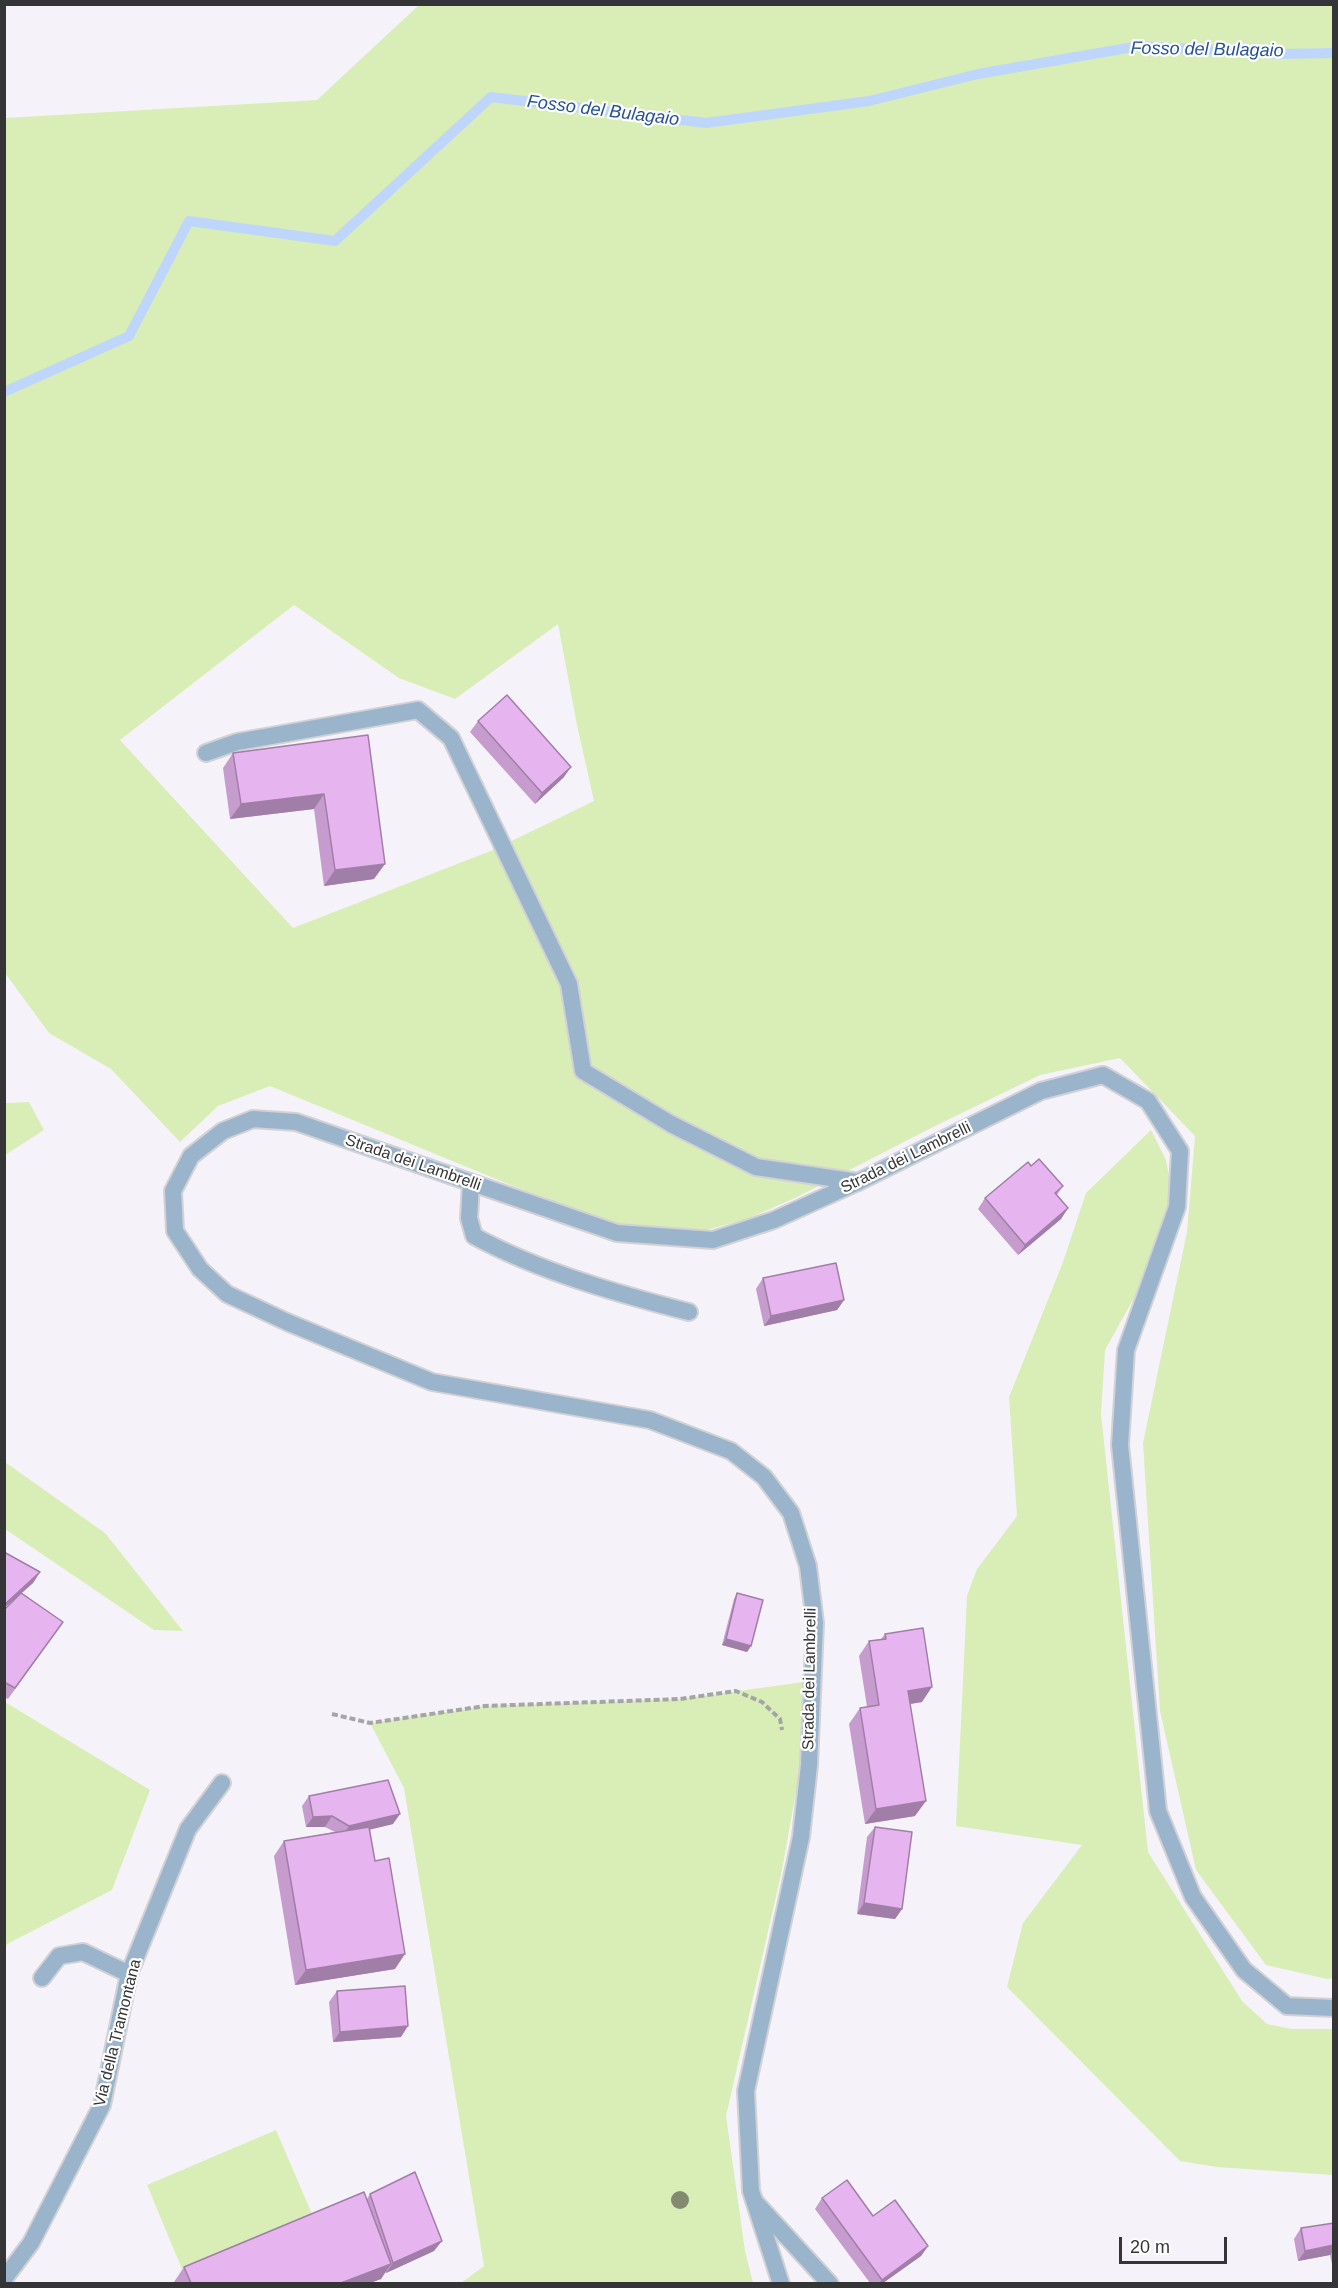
<!DOCTYPE html>
<style>
body{margin:0}
#map{position:relative;width:1338px;height:2288px;overflow:hidden;background:#f5f3f9;font-family:Arial,sans-serif}
canvas{display:block}
.frame{position:absolute;inset:0;border:6px solid #353537;pointer-events:none}
.scale{position:absolute;left:1119px;top:2237px;width:108px;height:27px;box-sizing:border-box;border:3px solid #353537;border-top:0;padding-left:8px;font-size:18px;line-height:21px;white-space:nowrap;color:#353537;-webkit-text-stroke:4px #fff;paint-order:stroke}
</style>
<div id="map">
<canvas width="1338" height="2288"></canvas>
<div class="frame"></div>
<div class="scale">20 m</div>
</div>
<script>
const g = document.querySelector('canvas').getContext('2d');
g.lineJoin = 'round';
function fillPath(path, color) {
  g.fillStyle = color;
  g.fill(path, 'evenodd');
}
function strokePath(path, color, width, dash) {
  g.strokeStyle = color;
  g.lineWidth = width;
  g.lineCap = dash ? 'butt' : 'round';
  g.setLineDash(dash || []);
  g.stroke(path);
}
function write(font, color, halo, rows, align = 'center') {
  g.font = font + ' Arial,sans-serif';
  g.lineWidth = 4.5;
  g.setLineDash([]);
  g.textBaseline = 'middle';
  g.strokeStyle = halo;
  g.fillStyle = color;
  for (const [text, x, y, turn = 0] of rows) {
    g.save();
    g.translate(x, y);
    g.rotate((+turn || 0) * Math.PI / 180);
    g.textAlign = isNaN(turn) ? turn : align;
    if (halo) g.strokeText(text, 0, 0);
    g.fillText(text, 0, 0);
    g.restore();
  }
}
const green = new Path2D(`
 M419 5H1333V1978L1327 1979 1266 1965 1196 1870 1160 1711 1143 1443 1187 1232 1195 1136 1120 1058 1040 1075 933 1127 795 1198 747 1219 699 1232 610 1223 513 1186 270 1086 218 1106 180 1142 111 1069 49 1033 5 973V118L317 100ZM294 605 399 678 455 699 558 624 577 725 594 801 493 850 293 928 120 740Z
 M29 1102 44 1130 5 1155V1103Z
 M1151 1130 1166 1160 1172 1192 1135 1296 1105 1350 1101 1414 1148 1852 1242 2001 1267 2024 1292 2029H1333V2175L1217 2167 1180 2161 1007 1987 1023 1923 1082 1845 956 1826 967 1596 977 1569 1017 1516 1009 1397 1063 1262 1086 1193Z
 M5 1462 105 1533 183 1631 154 1630 5 1529Z
 M804 1682V1747L782 1870 726 2116 745 2251 753 2283H461L484 2266 404 1788 370 1723 485 1706 680 1699Z
 M5 1702 150 1790 112 1890 7 1944 5 1948Z
 M276 2130 312 2214 182 2269 147 2185Z`);
const stream = new Path2D(`
 M4 392 129 336 189 221 335 241 491 97 706 123 869 101 978 74 1139 46 1281 54 1334 53`);
const path = new Path2D(`
 M332 1714 370 1723 485 1706 680 1699 736 1691 762 1702 780 1719 782 1730`);
const service = new Path2D(`
 M206 753 237 742 418 710 451 738 569 984 583 1071 671 1124 756 1167 858 1182
 M471 1183 469 1218 474 1236C538 1271 618 1294 689 1312
 M42 1978 59 1956 83 1952 129 1974
 M755 2202 830 2284`);
const minor = new Path2D(`
 M4 2279 31 2243 102 2105 129 1974 188 1829 222 1783
 M781 2284 751 2191 746 2091 801 1837 809 1765 815 1623 808 1566 791 1513 764 1477 731 1451 650 1420 432 1382 287 1322 227 1294 200 1269 175 1231 173 1191 191 1156 223 1131 253 1119 296 1122 617 1233 713 1240 774 1220 858 1182 1041 1091 1103 1075 1148 1101 1180 1151 1177 1207 1126 1350 1120 1445 1158 1811 1193 1897 1244 1970 1287 2006 1334 2008`);
const trees = [
 [680,2200]
];
const wall = new Path2D(`
 M478 721 564 777 535 804 470 732Z
 M368 735 374 879 324 886 314 809 230 819 223 768 233 753Z
 M1031 1166 1063 1186 1057 1195 1068 1208 1061 1219 1018 1255 978 1209 985 1198Z
 M763 1278 844 1300 837 1310 764 1326 756 1289Z
 M40 1572 33 1583 22 1593 63 1622 8 1699 4 1697V1610L15 1599 4 1608Z
 M737 1593 751 1646 747 1652 722 1645 734 1599Z
 M885 1634 922 1702 910 1704 915 1816 865 1824 849 1724 860 1708 867 1707 859 1656 869 1641 881 1639Z
 M309 1796 393 1824 369 1830 395 1969 295 1985 274 1856 284 1841 335 1832 325 1827H306L302 1806Z
 M875 1827 902 1909 895 1919 857 1914 867 1837Z
 M337 1991 401 2037 333 2042 329 2002Z
 M370 2194 434 2251 386 2273 385 2272 381 2279 370 2283H175L174 2282 184 2267 367 2199Z
 M822 2198 873 2216 928 2246 921 2256 883 2283H870L815 2209Z
 M1334 2223V2273L1330 2255 1298 2261 1294 2239 1301 2228Z`);
const shadedWall = new Path2D(`
 M571 767 564 777 535 804 542 793Z
 M324 794 314 809 230 819 241 804Z
 M385 864 374 879 324 886 335 870Z
 M1068 1208 1061 1219 1018 1255 1025 1245Z
 M844 1300 837 1310 764 1326 771 1316Z
 M40 1572 33 1583 4 1608V1605Z
 M726 1639 751 1646 747 1652 722 1645Z
 M932 1687 922 1702 897 1706 908 1691Z
 M926 1801 915 1816 865 1824 876 1809Z
 M400 1814 393 1824 342 1836 349 1826Z
 M332 1816 325 1827H306L313 1817Z
 M864 1903 902 1909 895 1919 857 1914Z
 M405 1954 395 1969 295 1985 306 1970Z
 M408 2026 401 2037 333 2042 340 2032Z
 M442 2241 434 2251 386 2273 393 2263Z
 M1334 2245V2250L1330 2255 1298 2261 1305 2251Z
 M928 2246 921 2256 883 2283H879L882 2280Z
 M391 2264 381 2279 370 2283H341Z`);
const building = new Path2D(`
 M507 695 571 767 542 793 478 721Z
 M368 735 385 864 335 870 324 794 241 804 233 753Z
 M1039 1159 1063 1186 1055 1193 1068 1208 1025 1245 985 1198 1028 1162 1031 1166Z
 M836 1263 844 1300 771 1316 763 1278Z
 M4 1552 40 1572 4 1605Z
 M21 1593 63 1622 15 1688 4 1682V1610Z
 M737 1593 763 1600 751 1646 726 1639Z
 M923 1628 932 1687 908 1691 926 1801 876 1809 860 1708 879 1705 869 1641 886 1639 885 1634Z
 M388 1780 400 1814 349 1826 332 1816 313 1817 309 1796Z
 M369 1827 375 1861 389 1858 405 1954 306 1970 284 1841Z
 M875 1827 912 1832 902 1909 864 1903Z
 M405 1986 408 2026 340 2032 337 1991Z
 M415 2172 442 2241 393 2263 370 2194Z
 M847 2180 873 2216 895 2200 928 2246 882 2280 822 2198Z
 M364 2192 391 2264 341 2283H191L184 2267Z
 M1334 2223V2245L1305 2251 1301 2228Z`);
const streetNames = [
 ["Strada dei Lambrelli",906,1158,-26],
 ["Strada dei Lambrelli",413,1163,19],
 ["Strada dei Lambrelli",810,1679,-89],
 ["Via della Tramontana",118,2033,-76]
];
const waterNames = [
 ["Fosso del Bulagaio",1207,50,1],
 ["Fosso del Bulagaio",603,111,7]
];
fillPath(green, '#d8eeb6');
strokePath(stream, '#bed6fc', 10);
strokePath(service, '#d2d1d6', 20);
strokePath(minor, '#d2d1d6', 20);
strokePath(path, '#a5a4a8', 4, [6, 3]);
strokePath(service, '#9ab5cb', 16);
strokePath(minor, '#9ab5cb', 16);
g.fillStyle = '#838a70';
for (const [x, y] of trees) {
  g.beginPath();
  g.arc(x, y, 9, 0, 2 * Math.PI);
  g.fill();
}
fillPath(wall, '#c69bce');
fillPath(shadedWall, '#a17ea7');
fillPath(building, '#e6b4ef');
strokePath(building, '#a17ea7', 1.5);
write('16px', '#353537', '#fff', streetNames);
write('italic 18px', '#245199', '#fff', waterNames);
</script>
